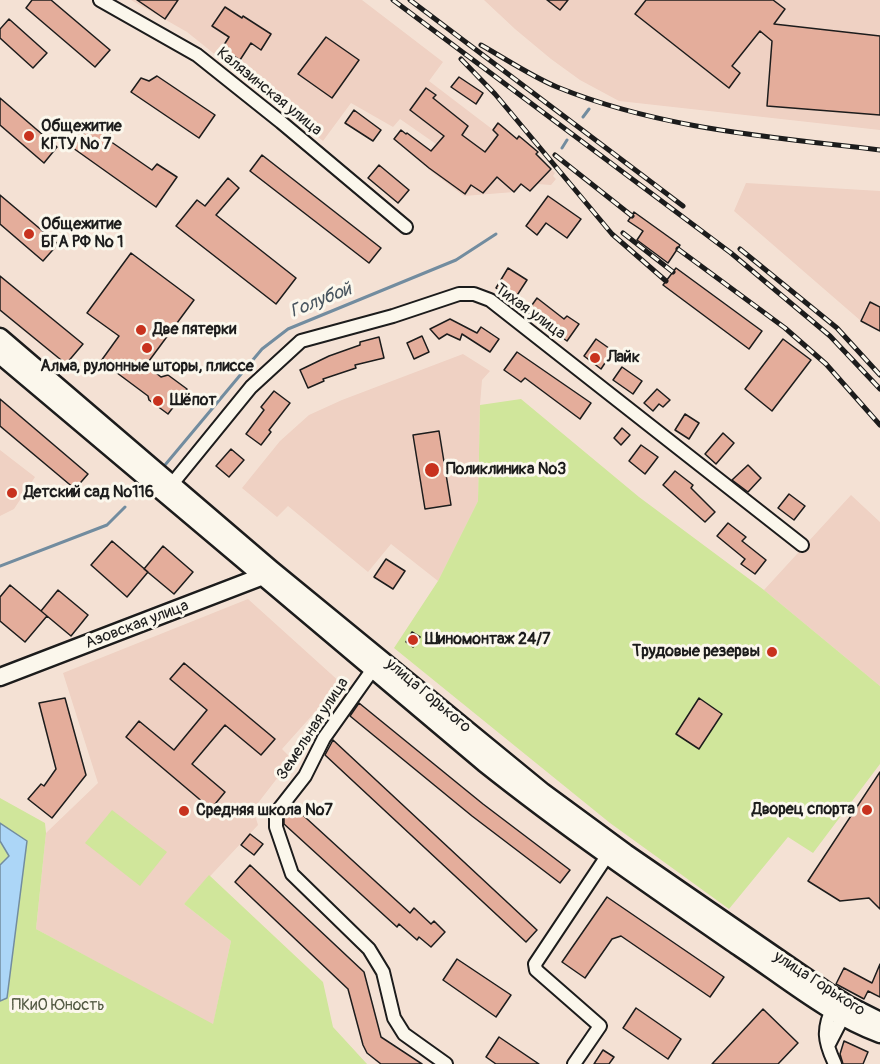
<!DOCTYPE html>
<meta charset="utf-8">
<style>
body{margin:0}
canvas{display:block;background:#f4e1d4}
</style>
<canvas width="880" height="1064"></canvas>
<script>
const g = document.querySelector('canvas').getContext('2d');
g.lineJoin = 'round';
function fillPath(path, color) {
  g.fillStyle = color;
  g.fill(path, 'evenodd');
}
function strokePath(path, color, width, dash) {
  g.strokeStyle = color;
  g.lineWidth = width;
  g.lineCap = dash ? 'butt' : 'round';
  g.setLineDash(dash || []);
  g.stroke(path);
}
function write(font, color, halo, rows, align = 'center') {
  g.font = font + ' Pangolin,sans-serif';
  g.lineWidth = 6;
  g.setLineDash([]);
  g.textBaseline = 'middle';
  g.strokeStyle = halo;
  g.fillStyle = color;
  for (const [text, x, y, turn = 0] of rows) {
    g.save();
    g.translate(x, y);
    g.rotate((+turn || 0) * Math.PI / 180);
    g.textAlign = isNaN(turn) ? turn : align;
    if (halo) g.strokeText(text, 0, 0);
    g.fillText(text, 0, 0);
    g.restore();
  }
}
const built = new Path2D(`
 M131 0H362L443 62 429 81 492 129 498 123 516 138 519 136 538 152 536 155 555 173 553 176 556 179 551 185 537 184 530 191 521 184 514 192 464 196 428 169 437 158 430 152 436 144 400 119 393 127 351 103 323 141 187 32Z
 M484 0H880V130L619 101 580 80 551 59 515 29Z
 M746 183 880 191V331L861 321 734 211Z
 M463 354 490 371 482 380 480 405 478 501 438 581 391 544 368 572 288 506 277 517 242 488 280 441 309 415 342 400Z
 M0 450 35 477 14 509 0 516Z
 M851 495 880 522V686L764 590Z
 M248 599 341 683 282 749 292 759 258 803 254 812 258 825 184 904 231 941 213 1025 36 929 46 833 98 783 63 673ZM184 663 225 725 192 764 126 737 140 721 174 750 207 710 171 680Z`);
const green = new Path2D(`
 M521 399 639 497 764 590 880 686V764L813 853 788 837 729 909 610 823 394 648 438 581 478 501 480 405Z
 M0 798 45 823 46 833 36 929 213 1024 231 941 184 904 209 875 323 982 333 1027 367 1064H0Z
 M112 810 167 852 140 886 85 843Z`);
const water = new Path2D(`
 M0 823 27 841 7 998 0 1001V865L9 856 0 841Z`);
const stream = new Path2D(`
 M583 117 589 109
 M562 148 567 140
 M165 465 262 349 288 329 456 260 496 234
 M0 566 107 525 125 507`);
const building = new Path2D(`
 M32 0H51L110 50 95 67 26 8Z
 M137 0H178L165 19Z
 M547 0H568L560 10Z
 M646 0H773L785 9 774 24 880 36V115L767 106 772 41 760 31 732 66 740 73 729 88 635 14Z
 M225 7 242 18 243 16 271 34 261 50 251 43 240 60 222 48 229 37 212 26Z
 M9 19 47 53 33 68 0 38V29Z
 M326 37 359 60 332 98 298 74Z
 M157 76 215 115 199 138 131 92 141 78 149 81Z
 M459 77 483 93 476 104 451 87Z
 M426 88 436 95 433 98 468 126 462 135 485 152 498 135 493 130 498 123 517 139 519 136 538 152 536 154 551 169 530 191 521 184 514 192 497 177 483 193 471 185 465 194 429 168 394 139 401 130 406 134 407 133 431 151 444 136 410 110Z
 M0 98 57 147 44 163 0 125Z
 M354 110 381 130 373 141 345 123Z
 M93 120 111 133 107 139 152 170 157 164 177 177 156 207 73 148Z
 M262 155 381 248 369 263 250 171Z
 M379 165 409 190 398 203 368 178Z
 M228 178 239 188 216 215 296 278 276 304 176 226 197 200 205 206Z
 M0 195 58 244 43 261 0 224Z
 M548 196 581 219 567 238 546 223 537 235 526 226Z
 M634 212 680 245 668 263 637 240 643 231 628 221Z
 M131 253 194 300 146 365 161 377 168 375 187 389 168 414 149 400 148 396 101 361 119 336 87 313Z
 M508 268 527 280 514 300 496 288Z
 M676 268 762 331 749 349 663 285Z
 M0 276 83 344 66 364 0 310Z
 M537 298 564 319 567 316 579 324 567 341 527 312Z
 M870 302 880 307V331L861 321Z
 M450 319 477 333 481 327 499 339 490 352 462 334 460 340 447 334 439 339 430 329Z
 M422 336 429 352 414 359 407 343Z
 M379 337 384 358 355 365 356 368 323 379 324 381 308 388 300 370 329 356 360 345V342Z
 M596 339 613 351 601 369 584 356Z
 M783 339 811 360 772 411 745 389Z
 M517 352 591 403 580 419 525 378 521 382 504 370Z
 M622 367 642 381 633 394 613 380Z
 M657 389 670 400 663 407 659 404 653 411 644 403Z
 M274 391 290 403 269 430 271 432 261 445 246 434 264 410 261 407Z
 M0 399 88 474 75 489 0 426Z
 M685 414 699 423 689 439 675 430Z
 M622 428 630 435 621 445 614 438Z
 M439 431 451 505 425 509 413 435Z
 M723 433 734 443 716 464 705 454Z
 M641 445 658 457 645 474 629 461Z
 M231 449 244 460 229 477 216 466Z
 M748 465 761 478 748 492 732 480Z
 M675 471 693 485 691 488 715 512 705 522 663 485Z
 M789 494 805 506 794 520 778 508Z
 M728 523 746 537 742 541 766 560 755 574 741 564 745 559 717 536Z
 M112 541 148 572 127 597 91 565Z
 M163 546 193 572 174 594 144 569Z
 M386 559 405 571 393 589 374 577Z
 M10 585 47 616 25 642 0 621V597Z
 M58 590 88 615 71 636 41 611Z
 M412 632 420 637 413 647 406 642Z
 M184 663 275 739 261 755 225 725 192 764 225 792 211 809 126 737 139 721 174 750 207 710 170 679Z
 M65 698 86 775 52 818 28 799 41 784 44 786 56 769 39 703Z
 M699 698 722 714 699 749 676 734Z
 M359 703 483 804 570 870 560 883 472 816 350 716Z
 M333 740 537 930 526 942 325 755Z
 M880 772V909L869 898 840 901 808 881Z
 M294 807 410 913 414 908 431 924 434 921 445 932 431 947 419 937 417 940 399 924 397 927 284 824V818Z
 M250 834 263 844 254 855 241 845Z
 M250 865 364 972 381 1037 422 1064H381L367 1053 363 1045 348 989 235 882Z
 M607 897 724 977 710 997 621 936 612 939 585 978 562 962Z
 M457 959 511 995 496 1017 443 980Z
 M880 964V997L868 991 864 999 836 984 844 968 872 983Z
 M636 1008 681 1039 668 1059 623 1028Z
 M763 1009 798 1043 778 1064H712Z
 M499 1037 539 1064H496L486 1057Z
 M844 1041 868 1052 863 1064H843L840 1054Z
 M603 1050 614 1057 609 1064H594Z`);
const minor = new Path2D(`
 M100 0 197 55 281 122 406 227
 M172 484 251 387 301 341 393 316 459 294H474L490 300 802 545
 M373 669 324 738 305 776 276 813V827L292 874 369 949 383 972 394 1018 404 1034 446 1064
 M834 1005C822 1029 824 1041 835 1064
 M828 1046 847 1009
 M574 1064 600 1026 536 970 535 964 611 850`);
const major = new Path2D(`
 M0 337 271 569 543 792 626 853 829 993 848 1005 880 1021
 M0 355 484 763C567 829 653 888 740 948 785 978 829 1015 880 1034
 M0 677 263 576 269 570`);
const rail = new Path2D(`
 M393 0 731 253 830 336 880 389
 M410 0 683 206
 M481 45C506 59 531 76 557 87 660 129 771 137 880 150
 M461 59 495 94 612 234 666 281
 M555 155 632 216
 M623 233 673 272
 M678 249 785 328 826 364 880 425
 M740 249 837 328 880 375`);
const markers = [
 [29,136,6,"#c8321e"],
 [29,234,6,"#c8321e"],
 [141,330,6,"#c8321e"],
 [147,348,6,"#c8321e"],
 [595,358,6,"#c8321e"],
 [158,401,6,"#c8321e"],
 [432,470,8,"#c8321e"],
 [12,493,6,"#c8321e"],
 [413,640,6,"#c8321e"],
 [772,652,6,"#c8321e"],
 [867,810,6,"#c8321e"],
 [184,811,6,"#c8321e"]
];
const streetNames = [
 ["Калязинская улица",269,92,39],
 ["Тихая улица",530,312,36],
 ["Азовская улица",137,625,-21],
 ["улица Горького",428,696,40],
 ["Земельная улица",313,729,-57],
 ["улица Горького",819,984,33]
];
const poiNames = [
 ["Общежитие",41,127],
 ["КГТУ № 7",41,145],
 ["Общежитие",41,225],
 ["БГА РФ № 1",41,243],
 ["Две пятерки",153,330],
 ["Лайк",607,358],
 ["Алма, рулонные шторы, плиссе",147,367,"center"],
 ["Шёпот",170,401],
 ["Поликлиника №3",446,470],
 ["Детский сад №116",24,493],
 ["Шиномонтаж 24/7",425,640],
 ["Трудовые резервы",760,652,"right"],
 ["Дворец спорта",855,810,"right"],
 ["Средняя школа №7",196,811]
];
const parkNames = [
 ["ПКиО Юность",58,1006]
];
const waterNames = [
 ["Голубой",321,301,-22]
];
fillPath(built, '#efd1c3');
fillPath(green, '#d0e69b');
fillPath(water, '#acd6f7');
strokePath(water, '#728c9f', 1.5);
strokePath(stream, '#728c9f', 3);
fillPath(building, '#e4ad9b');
strokePath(building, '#1c1c1c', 1.5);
strokePath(minor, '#1c1c1c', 16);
strokePath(major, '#1c1c1c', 21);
strokePath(minor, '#fbf7ec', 12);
strokePath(major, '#fbf7ec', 16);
strokePath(rail, '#1c1c1c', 5);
strokePath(rail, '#fbf7ec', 3, [9]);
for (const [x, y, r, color] of markers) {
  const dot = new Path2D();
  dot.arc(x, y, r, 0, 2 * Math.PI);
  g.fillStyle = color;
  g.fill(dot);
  strokePath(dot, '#fbf7ec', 2);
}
write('16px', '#1c1c1c', '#fbf7ec', streetNames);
write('bold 16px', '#1c1c1c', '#fbf7ec', poiNames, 'left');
write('16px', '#525942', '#fbf7ec', parkNames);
write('italic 18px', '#47545e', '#fbf7ec', waterNames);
</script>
